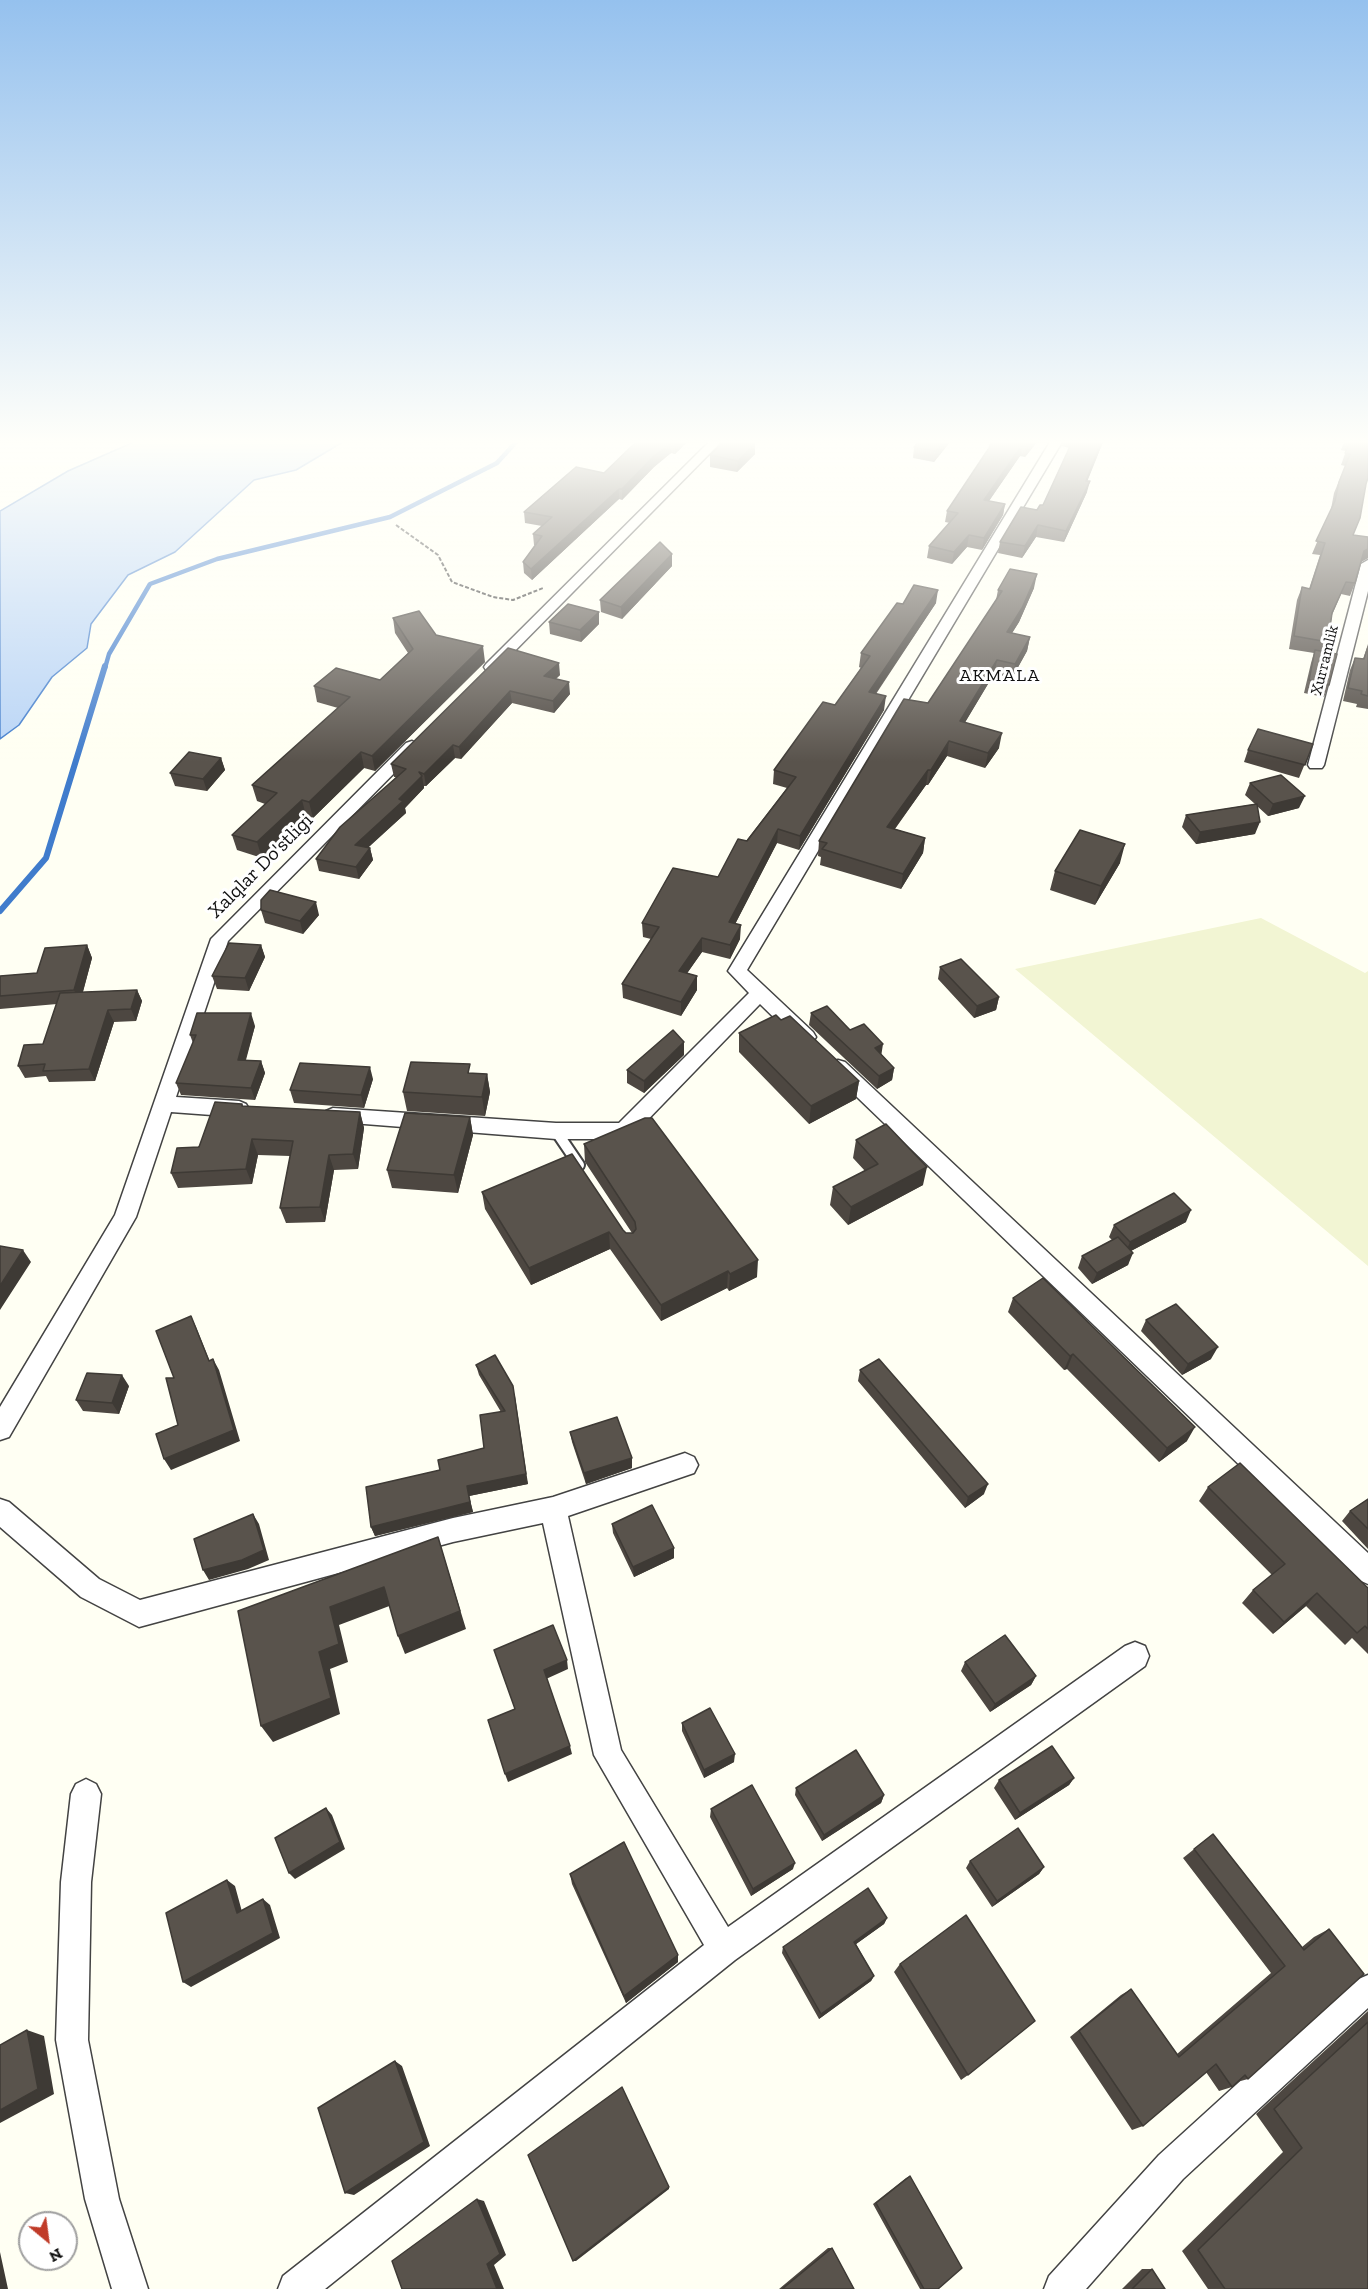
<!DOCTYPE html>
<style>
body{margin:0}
#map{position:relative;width:1368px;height:2289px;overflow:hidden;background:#fffff3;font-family:"Zilla Slab",serif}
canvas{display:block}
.north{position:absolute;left:18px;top:2211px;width:60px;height:60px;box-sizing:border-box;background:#fff;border:2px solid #9f9f9f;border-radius:50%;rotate:151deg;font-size:16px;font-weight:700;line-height:24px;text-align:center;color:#101010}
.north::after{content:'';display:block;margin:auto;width:21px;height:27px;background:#c03b28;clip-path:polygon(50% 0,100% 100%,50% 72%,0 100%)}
</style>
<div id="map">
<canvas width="1368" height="2289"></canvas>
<div class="north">N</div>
</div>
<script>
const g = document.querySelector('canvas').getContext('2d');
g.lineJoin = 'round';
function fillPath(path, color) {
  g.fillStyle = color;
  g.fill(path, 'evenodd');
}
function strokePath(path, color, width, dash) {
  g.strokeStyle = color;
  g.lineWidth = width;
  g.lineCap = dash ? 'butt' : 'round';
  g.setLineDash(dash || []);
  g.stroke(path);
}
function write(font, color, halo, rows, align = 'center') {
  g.font = font + ' "Zilla Slab",serif';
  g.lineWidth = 6;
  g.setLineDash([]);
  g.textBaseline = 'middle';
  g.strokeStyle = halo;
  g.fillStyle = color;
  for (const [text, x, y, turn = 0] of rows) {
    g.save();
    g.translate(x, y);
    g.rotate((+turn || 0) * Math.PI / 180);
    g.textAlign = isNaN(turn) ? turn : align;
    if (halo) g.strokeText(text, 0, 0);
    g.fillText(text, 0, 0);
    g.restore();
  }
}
const farmland = new Path2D(`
 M1261 918 1365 973 1368 971V1266L1015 969Z`);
const water = new Path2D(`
 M134 442H343L296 470 254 480 175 552 128 575 91 624 87 648 52 677 19 725 0 739V511L68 471Z`);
const streamFar1 = new Path2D(`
 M105 668 109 654 150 584 217 559 390 517 497 463 516 442`);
const stream = new Path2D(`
 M0 911 46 858 105 666`);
const path = new Path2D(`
 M396 525 438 555 452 582 493 597 513 600 543 588`);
const lane = new Path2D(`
 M556 1131 579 1165`);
const street = new Path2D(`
 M709 442H721L496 670H486L484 667 486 664Z
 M1050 442H1062L747 970 813 1032 816 1037 813 1042 806 1044 799 1042 760 1004 631 1137 624 1139H556L326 1121 323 1116 326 1111 333 1108 556 1123H619L749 993 728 971Z
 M1368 560V591L1324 765 1322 768H1310L1308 765 1361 564Z
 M412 741 420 746 418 749 228 941 176 1097 239 1101 246 1104 249 1109 246 1114 239 1117 171 1112 136 1217 9 1437 0 1440V1407L115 1215 211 939 406 743Z
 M838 1060 845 1062 1368 1553V1584L1359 1580 831 1072 828 1067 831 1062Z
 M685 1453 694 1457 698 1465 694 1473 568 1516 621 1750 728 1927 1125 1646 1135 1642 1145 1646 1149 1656 1145 1666 735 1960 325 2289H278L283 2276 704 1945 594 1755 543 1523 453 1542 139 1627 81 1597 0 1527V1499L9 1502 99 1579 140 1600 453 1518 553 1497Z
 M86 1779 96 1784 101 1794 91 1882 88 2040 119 2199 148 2289H112L85 2199 56 2040 61 1882 71 1794 76 1784Z
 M1368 1975V2008L1183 2179 1086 2289H1044L1049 2276 1159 2155 1347 1984Z`);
const wall = new Path2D(`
 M636 442H687L675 454 671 453 654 467 622 500 619 499 532 580 524 573 523 562 535 545H534L533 534 542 526 525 523 524 512 604 473Z
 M918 442H950L934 462 913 458 914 447Z
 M990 442H1037L1025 457 1020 456 989 501 1005 504 1003 515 982 550 967 547 952 564 927 558 929 546 950 523 945 522 947 511 989 449Z
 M1063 442H1103L1087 481V492L1064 542 1036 537 1022 558 998 553 1000 542 1043 505 1069 448 1062 446Z
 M1344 442H1368L1365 485 1353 535 1368 558 1361 562 1355 583 1350 596 1341 594 1332 615 1328 642 1324 652 1329 685 1324 697 1304 693 1311 663 1314 653 1289 649 1297 600 1302 587 1309 589 1320 555 1312 554 1331 509 1334 493 1345 466 1341 465 1346 451 1341 450Z
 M755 443V454L737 472 710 467V455Z
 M672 554V566L622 619 601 612 600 600Z
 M1034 588 1019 622 1012 633 1030 637 1027 651 1012 678 994 674 965 722 999 748 985 768 947 756 928 785H926L895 829 925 838 923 853 901 889 820 865 821 857 818 856 819 841 928 703 996 600 998 590Z
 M936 603 876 694 884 710 799 850 777 843 735 924 740 939 730 959 702 952 687 973 697 976V990L681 1016 623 998 622 984 651 939 643 937 642 923 718 877 787 788 773 784 774 770 835 705 861 668 859 667 861 653 903 604Z
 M599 612V624L581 642 550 634 549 622Z
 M393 618 436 635 485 662 375 771 364 768 313 818 306 816 262 858 237 850 232 835 265 804 257 801 252 785 338 708 317 702 314 686 380 680 408 653 395 633Z
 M1368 644V709L1356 707 1357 704 1343 701 1350 670 1355 658 1363 659Z
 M508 648 560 675 556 679 570 694 554 713 512 703 461 759 455 758 426 786H424V788L405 808 406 813 368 847 370 848 373 860 359 879 319 871 316 859 396 777H394L391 764Z
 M1313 744 1299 778 1244 762 1248 750Z
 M221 758 225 770 207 791 175 786 170 773Z
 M1250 783 1299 808 1268 816 1257 806 1255 834 1196 844 1182 827 1186 815 1255 804 1245 795Z
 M1120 863 1095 905 1050 890 1055 871Z
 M261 910 319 915 303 934 265 923Z
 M87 945 92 958 83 992 137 990 142 1001 136 1021 114 1022 95 1081 49 1082 46 1076 25 1078 18 1066 43 1044 57 1004 0 1009V976L37 973Z
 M261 945 265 957 249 991 217 989 212 976Z
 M940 967 999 997 996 1010 974 1018 938 979Z
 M811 1013 850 1030 881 1054 894 1068 892 1080 877 1089 809 1025Z
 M781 1020 859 1081 856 1099 809 1124 739 1052V1033Z
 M255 1026 246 1060 261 1061 265 1073 255 1100 181 1095 176 1083 193 1043 190 1035Z
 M684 1055 644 1093 627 1083V1070Z
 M471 1073 487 1074 490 1092 485 1116 407 1111 403 1092Z
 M373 1079 364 1108 294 1103 290 1090Z
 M242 1104 243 1106 360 1112 364 1128 358 1169 334 1170 325 1222 286 1223 280 1208 290 1156 258 1155 252 1184 178 1188 171 1173Z
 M470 1117 473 1135 458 1193 392 1188 387 1170Z
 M856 1140 923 1185 848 1225 830 1205 833 1187 865 1171 853 1158Z
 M584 1144 757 1277 729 1291 727 1288 661 1321 610 1249 531 1285 485 1209 482 1192 623 1230 626 1233H632L585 1162Z
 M1186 1222 1131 1251 1128 1265 1092 1284 1078 1268 1082 1256 1112 1240 1109 1237 1114 1225Z
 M1013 1298 1187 1441 1159 1462 1067 1369 1064 1370 1008 1312Z
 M1146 1320 1211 1359 1182 1375 1141 1331Z
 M495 1355 528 1484 469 1496 473 1512 375 1536 371 1527 440 1470 484 1448 501 1412 479 1375 476 1365Z
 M860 1370 984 1494 965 1508 858 1381Z
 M129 1386 119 1414 83 1411 76 1400Z
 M570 1432 632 1468 586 1484 572 1442Z
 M1208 1487 1368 1588V1654L1352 1638 1345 1645 1306 1606 1273 1634 1242 1603 1253 1590 1272 1575 1199 1501Z
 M1368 1499V1549L1342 1521 1350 1511Z
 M612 1524 674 1558 634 1577 613 1533Z
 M965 1662 1036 1676 1031 1685 990 1712 961 1671Z
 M682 1723 734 1762 704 1778 682 1731Z
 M1074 1778 1069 1785 1015 1820 994 1788 999 1780Z
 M796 1788 884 1795 881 1803 822 1841 795 1795Z
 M711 1809 793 1869 751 1896 710 1817Z
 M1213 1834 1302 1947 1314 1937 1329 1929 1248 2079 1237 2082 1232 2087 1219 2091 1206 2072 1143 2126 1132 2130 1070 2037 1121 1995 1131 1989 1177 2054 1271 1973 1183 1858Z
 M970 1861 1044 1867 1039 1874 992 1907 966 1868Z
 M570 1874 678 1962 626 2003 572 1884Z
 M887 1918 884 1924 856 1944 874 1976 871 1981 819 2019 782 1953 783 1947Z
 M900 1964 968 2075 961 2080 894 1972Z
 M1368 2011V2289H1208L1182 2251 1283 2152 1256 2114Z
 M910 2176 938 2289H920L873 2204 906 2178Z
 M828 2248H832L854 2289H779Z
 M1142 2269H1152L1165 2289H1122Z`);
const shadedWall = new Path2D(`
 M676 442H687L675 454V443Z
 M943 442H950L934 462 936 451Z
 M1030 442H1037L1025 457 1027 446Z
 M1101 442H1103L1083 492 1086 481Z
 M671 443V453L654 467 622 500V489L654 456Z
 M755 443V454L737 472 738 461Z
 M1022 445 1020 456 982 511 984 500Z
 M1090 481 1087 492 1064 542 1066 531Z
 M619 489V499L532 580 531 569Z
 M1005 504 1003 515 982 550 984 538Z
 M1038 525 1036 537 1022 558 1025 546Z
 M969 535 967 547 952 564 954 552Z
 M1368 549V558L1359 563 1364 551Z
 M672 554V566L622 619 621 607Z
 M1037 574 1034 588 1019 622 1004 646 1007 632Z
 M938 590 936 603 867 706 869 692Z
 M599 612V624L581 642 580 630Z
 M1030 637 1027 651 1012 678 1015 664Z
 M483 646 485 662 375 771 372 756Z
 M997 660 994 674 957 736 960 721Z
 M559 663 560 675 545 688 544 676Z
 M569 682 570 694 554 713 553 701Z
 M510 691 512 703 461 759 459 747Z
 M886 696 884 710 799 850 800 836Z
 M1002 733 999 748 985 768 988 753Z
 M949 741 947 756 928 785 931 770Z
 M453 745 455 758 426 786 424 774Z
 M361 752 364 768 313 818 309 802Z
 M221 758 225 770 207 791 203 779Z
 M928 770 926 785 885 842 887 827Z
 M422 776 424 788 405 808 406 813 358 857 355 845Z
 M1305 796 1299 808 1268 816 1273 804Z
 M302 800 306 816 262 858 257 842Z
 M1260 822 1255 834 1196 844 1200 832Z
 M778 829 777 843 729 936V922Z
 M925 838 923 853 901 889 903 874Z
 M1125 844 1120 863 1095 905 1101 886Z
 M370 848 373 860 359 879 356 867Z
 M316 902 319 915 303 934 300 921Z
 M741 925 740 939 730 959V945Z
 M702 938V952L679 985V971Z
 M87 945 92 958 80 1002 74 990Z
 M261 945 265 957 249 991 245 978Z
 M697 976V990L681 1016V1002Z
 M137 990 142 1001 136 1021 131 1009Z
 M999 997 996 1010 974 1018 977 1006Z
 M108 1010 114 1022 95 1081 89 1069Z
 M251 1013 255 1026 242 1072 238 1060Z
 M684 1042V1055L644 1093V1081Z
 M883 1044 881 1057 875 1048Z
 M261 1061 265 1073 255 1100 251 1088Z
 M370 1067 373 1079 364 1108 361 1095Z
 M894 1068 892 1080 877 1089 879 1076Z
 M487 1074 490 1092 485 1116 482 1097Z
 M859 1081 856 1099 809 1124 811 1106Z
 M360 1112 364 1128 358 1169 353 1154Z
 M470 1117 473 1135 458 1193 454 1175Z
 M252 1139 258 1155 252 1184 246 1169Z
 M329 1155 334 1170 325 1222 320 1207Z
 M927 1167 923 1185 848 1225 851 1207Z
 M1191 1210 1186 1222 1125 1254 1130 1242Z
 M609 1232 610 1249 531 1285 529 1268Z
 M23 1250 31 1262 0 1310V1286Z
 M1133 1253 1128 1265 1092 1284 1097 1273Z
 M758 1260 757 1277 729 1291 730 1274Z
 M728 1271 727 1288 661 1321V1305Z
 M191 1316 196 1327 214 1372 209 1361Z
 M1218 1347 1211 1359 1182 1375 1188 1364Z
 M1073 1354 1067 1369 1064 1370 1070 1356Z
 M213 1359 219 1370 240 1441 171 1470 164 1459Z
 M122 1375 129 1386 119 1414 112 1403Z
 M515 1396 528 1484 469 1496 473 1512 375 1536 371 1527 467 1486Z
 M1195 1427 1187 1441 1159 1462 1167 1448Z
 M632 1458V1468L586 1484 584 1473Z
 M988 1484 984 1494 965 1508 968 1497Z
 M253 1514 259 1524 269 1560 248 1569 209 1580 203 1570Z
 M438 1537 466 1629 405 1654 398 1636Z
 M674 1548V1558L634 1577 633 1567Z
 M384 1587 392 1605 339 1625 348 1662 330 1669 340 1714 273 1742 261 1726 319 1652 330 1607Z
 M1317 1593 1306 1606 1273 1634 1284 1622Z
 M567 1660 568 1669 546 1679 544 1670Z
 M1036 1676 1031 1685 990 1712 995 1704Z
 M570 1746 572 1754 508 1782 505 1774Z
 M735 1754 734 1762 704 1778V1770Z
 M1074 1778 1069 1785 1015 1820 1020 1813Z
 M884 1795 881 1803 822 1841 824 1835Z
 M326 1808 332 1815 345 1849 295 1879 289 1873Z
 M795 1863 793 1869 751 1896 753 1889Z
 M1044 1867 1039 1874 992 1907 997 1901Z
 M227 1880 235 1886 244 1919 237 1913Z
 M263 1899 270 1905 280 1938 191 1987 183 1982Z
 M887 1918 884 1924 852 1947 854 1942Z
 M678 1955V1962L626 2003 624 1996Z
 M874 1976 871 1981 819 2019 821 2014Z
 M27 2030 44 2036 54 2094 0 2123V2110Z
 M395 2061 402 2066 430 2146 354 2195 345 2193Z
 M669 2187V2189L576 2261H573Z
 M477 2199 484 2201 506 2255 494 2265 504 2289H497L487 2264Z
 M0 2252 8 2289H0Z`);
const building = new Path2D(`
 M636 442H676L675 443H671L654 456 622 489H619L531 569 523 562 542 536 533 534 552 517 524 512 576 467 604 473Z
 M724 442H751L755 443 738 461 710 455Z
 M918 442H943L936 451 914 447Z
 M993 442H1030L1027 446 1022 445 984 500 1005 504 984 538 969 535 954 552 929 546 958 513 947 511Z
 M1072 442H1101L1086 481H1090L1066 531 1038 525 1025 546 1000 542 1021 507 1037 510 1040 505H1043Z
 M1350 442H1368V478L1366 484 1360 518 1353 535 1368 537V549L1364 551 1355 583 1346 582 1332 613 1328 642 1294 636 1302 587 1310 589 1325 543 1316 541 1335 501 1339 482 1350 454 1345 453Z
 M660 542 672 554 621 607 600 600Z
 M1010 569 1037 574 1022 608 1007 632 1030 637 1015 664 997 660 960 721 1002 733 988 753 949 741 931 770H928L887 827 925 838 903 874 822 849 827 843 819 841 904 699 928 703 1002 591 998 590Z
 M914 585 938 590 869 692 886 696 800 836 778 829 729 922 741 925 730 945 702 938 679 971 697 976 681 1002 622 984 659 927 642 923 673 868 718 877 738 839 747 841 796 777 774 770 823 702 835 705 870 656 861 653 897 603 903 604Z
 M568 604 599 612 580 630 549 622Z
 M419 611 436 635 483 646 372 756 361 752 309 802 302 800 257 842 232 835 277 793 252 785 350 697 314 686 336 668 380 680 413 649 393 618Z
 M1368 647V696L1361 694 1362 691 1348 688 1355 658 1364 659Z
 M508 648 559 663 544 676 569 682 553 701 510 691 459 747 453 745 424 774 419 772 422 776 399 799 403 801 355 845 370 848 356 867 316 859 340 827 406 769 391 764Z
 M1315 650 1337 654 1329 685 1309 680Z
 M1258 729 1313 744 1305 765 1248 750Z
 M189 752 221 758 203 779 170 773Z
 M1281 775 1305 796 1273 804 1250 783Z
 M1257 804 1260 822 1200 832 1186 815Z
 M1080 830 1125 844 1101 886 1055 871Z
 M270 890 316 902 300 921 261 910V900Z
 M229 943 261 945 245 978 212 976Z
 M87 945 74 990 0 996V976L37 973 45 948Z
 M961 959 999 997 977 1006 940 967Z
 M137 990 131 1009 108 1010 89 1069 43 1071 45 1064 18 1066 24 1045 43 1044 60 993Z
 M827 1006 850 1030 864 1024 883 1044 875 1048 894 1068 879 1076 811 1013Z
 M197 1013H251L238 1060 261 1061 251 1088 176 1083 196 1035H190Z
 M776 1015 781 1020 790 1016 859 1081 811 1106 739 1033Z
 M673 1030 684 1042 644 1081 627 1070Z
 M411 1062 470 1064 468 1073 487 1074 482 1097 403 1092Z
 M300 1063 370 1067 361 1095 290 1090Z
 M215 1102 242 1104V1106L360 1112 353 1154 329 1155 320 1207 280 1208 293 1141 252 1139 246 1169 171 1173 177 1148 199 1147Z
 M405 1113 470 1117 454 1175 387 1170Z
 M645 1118H652L758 1260 730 1274 728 1271 661 1305 609 1232 529 1268 482 1192 572 1154 623 1230 626 1233H633L636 1229 635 1222 584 1144Z
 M886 1124 927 1167 851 1207 833 1187 878 1164 856 1140Z
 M1174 1193 1191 1210 1130 1242 1114 1225Z
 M1118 1237 1133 1253 1097 1273 1082 1256Z
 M0 1246 23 1250 0 1286Z
 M1043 1278 1195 1427 1167 1448 1073 1354 1070 1356 1013 1298Z
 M1176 1304 1218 1347 1188 1364 1146 1320Z
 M191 1316 209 1361 213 1359 234 1430 164 1459 156 1434 178 1425 166 1378H174L156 1331Z
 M495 1355 513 1386 526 1474 467 1486 470 1502 371 1527 366 1487 440 1470 438 1460 484 1448 480 1415 505 1411 476 1365Z
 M879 1359 988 1484 968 1497 860 1370Z
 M87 1373 122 1375 112 1403 76 1400Z
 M617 1417 632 1458 584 1473 570 1432Z
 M1240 1463 1368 1588V1629L1365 1626 1357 1633 1317 1593 1284 1622 1253 1590 1285 1564 1208 1487Z
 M1368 1499V1529L1350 1511Z
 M652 1505 674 1548 633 1567 612 1524Z
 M253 1514 264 1550 242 1560 203 1570 194 1539Z
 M438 1537 460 1611 398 1636 384 1587 330 1607 339 1644 319 1652 331 1698 261 1726 238 1611Z
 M553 1625 567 1660 544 1670 570 1746 505 1774 488 1720 515 1709 494 1650Z
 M1005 1635 1036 1676 995 1704 965 1662Z
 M710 1708 735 1754 704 1770 682 1723Z
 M1052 1746 1074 1778 1020 1813 999 1780Z
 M856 1750 884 1795 824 1835 796 1788Z
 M752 1785 795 1863 753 1889 711 1809Z
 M326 1808 340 1842 289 1873 275 1838Z
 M1018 1828 1044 1867 997 1901 970 1861Z
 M1213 1834 1304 1950 1329 1929 1364 1974 1248 2079 1245 2075 1232 2087 1216 2064 1143 2126 1079 2031 1131 1989 1179 2057 1285 1966 1194 1849Z
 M624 1842 678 1955 624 1996 570 1874Z
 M227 1880 237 1913 263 1899 273 1933 183 1982 166 1913Z
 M868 1888 887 1918 854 1942 874 1976 821 2014 783 1947Z
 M966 1915 1035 2021 968 2075 900 1964Z
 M1368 2022V2289H1225L1198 2250 1302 2148 1274 2109Z
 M27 2030 38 2089 0 2110V2045Z
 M395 2061 424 2142 345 2193 318 2108Z
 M622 2087 669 2187 573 2261 528 2155Z
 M910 2176 962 2268 938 2289H924L876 2203Z
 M477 2199 500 2254 487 2264 497 2289H402L392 2261Z
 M832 2248 854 2289H782Z
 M1152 2269 1165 2289H1132Z`);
const farStreetnames = [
 ["Xurramlik",1325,660,-76]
];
const farQuarternames = [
 ["AKMALA",1000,676]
];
const streetNames = [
 ["Xalqlar Do'stligi",261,866,-45]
];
fillPath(farmland, '#f2f5d3');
fillPath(water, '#b8d4f6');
strokePath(water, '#407ccc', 1.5);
strokePath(streamFar1, '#407ccc', 4.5);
strokePath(stream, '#407ccc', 6);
strokePath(lane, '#434343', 14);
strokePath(street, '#434343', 3);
strokePath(path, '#323232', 2, [4, 2]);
strokePath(lane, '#fff', 10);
fillPath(street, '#fff');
fillPath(wall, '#4d4741');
fillPath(shadedWall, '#3e3a35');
fillPath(building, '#59534c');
strokePath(building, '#3e3a35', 1.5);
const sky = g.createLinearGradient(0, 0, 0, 762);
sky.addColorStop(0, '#95c1ee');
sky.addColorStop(0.58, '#fffffa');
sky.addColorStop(1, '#fffffa00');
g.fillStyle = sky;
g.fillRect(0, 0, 1368, 762);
write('16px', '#101010', '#fff', farStreetnames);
g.letterSpacing = '1.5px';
write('18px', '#101010', '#fff', farQuarternames);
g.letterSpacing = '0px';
write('20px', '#101010', '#fff', streetNames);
</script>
